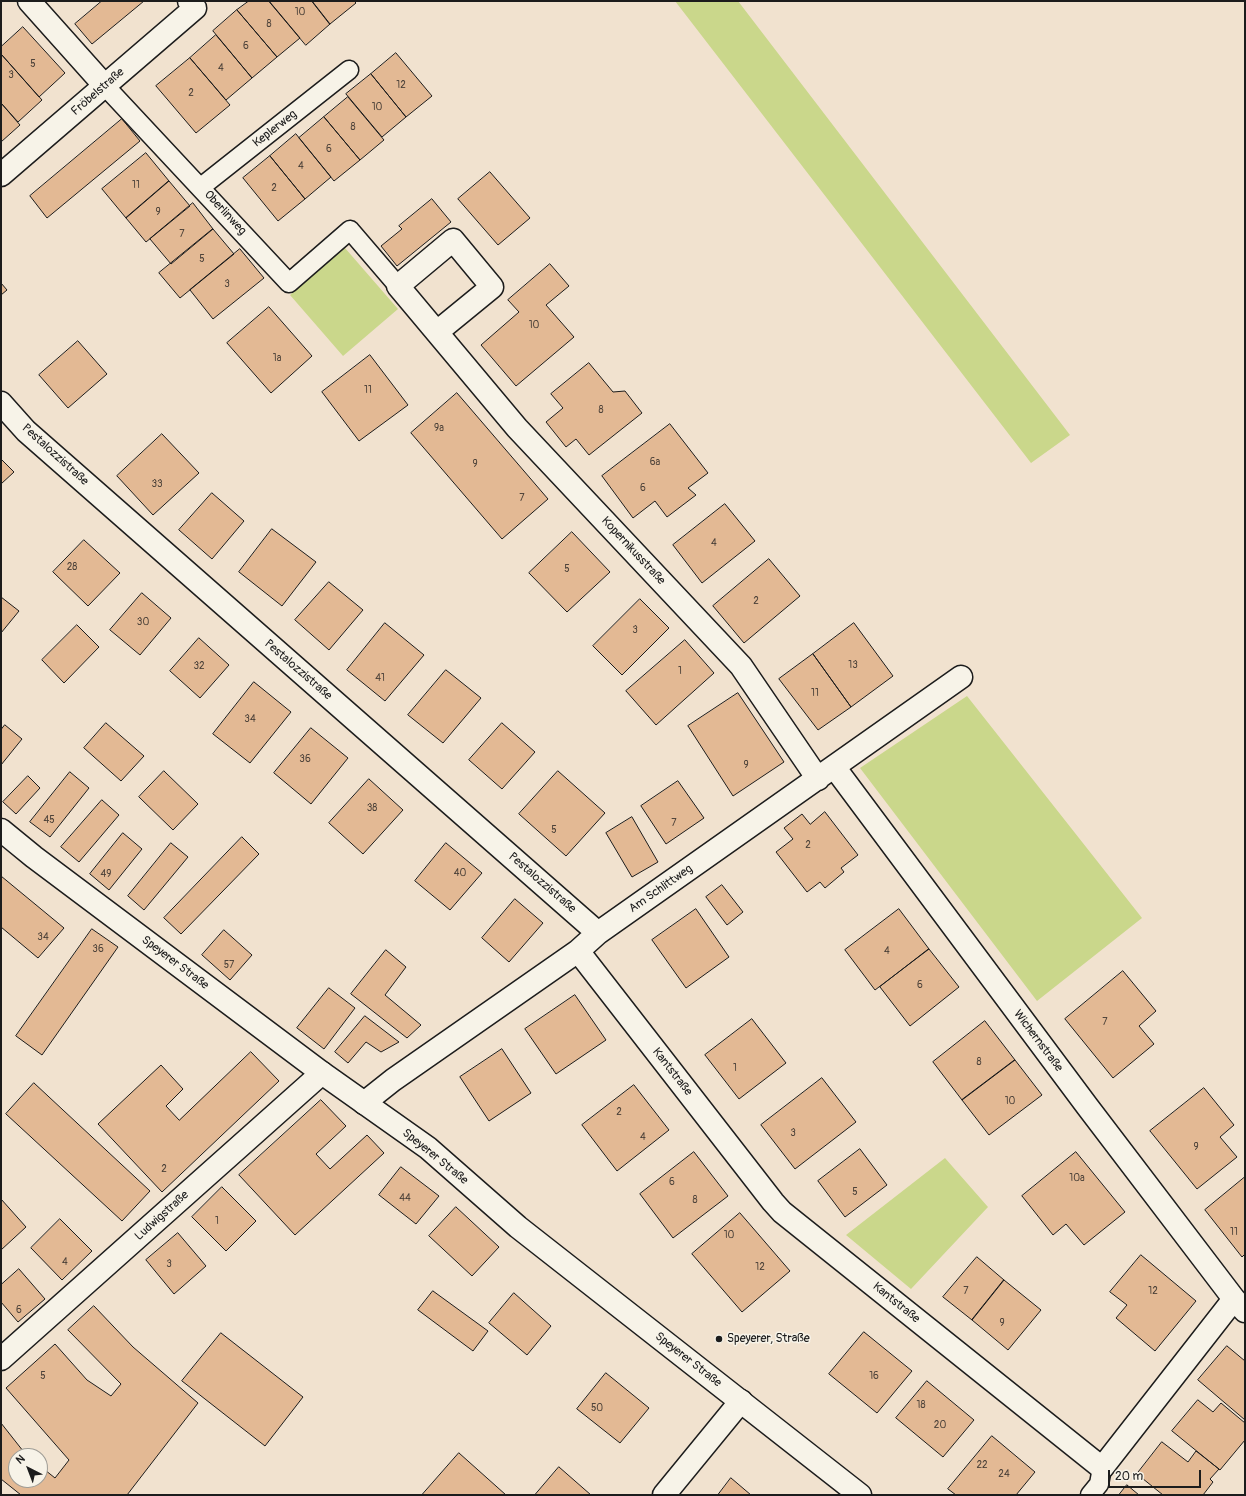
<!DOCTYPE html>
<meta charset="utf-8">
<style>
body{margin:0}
#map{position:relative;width:1246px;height:1496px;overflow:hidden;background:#f1e2cf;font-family:Pangolin,sans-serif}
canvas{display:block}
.frame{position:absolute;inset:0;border:2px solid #1c1c1c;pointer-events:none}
.north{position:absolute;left:8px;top:1448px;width:40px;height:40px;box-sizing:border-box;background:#f7f3e8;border:1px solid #9f9d96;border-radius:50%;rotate:318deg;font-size:11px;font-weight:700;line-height:16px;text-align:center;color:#1c1c1c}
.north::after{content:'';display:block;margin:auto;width:14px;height:18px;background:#1c1c1c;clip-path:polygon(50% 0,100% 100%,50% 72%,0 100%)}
.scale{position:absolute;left:1108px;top:1470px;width:93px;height:18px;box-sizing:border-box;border:2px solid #1c1c1c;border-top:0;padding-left:5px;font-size:12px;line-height:14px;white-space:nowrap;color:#1c1c1c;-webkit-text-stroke:3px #f7f3e8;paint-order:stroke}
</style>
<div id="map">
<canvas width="1246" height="1496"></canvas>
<div class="frame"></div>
<div class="north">N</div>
<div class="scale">20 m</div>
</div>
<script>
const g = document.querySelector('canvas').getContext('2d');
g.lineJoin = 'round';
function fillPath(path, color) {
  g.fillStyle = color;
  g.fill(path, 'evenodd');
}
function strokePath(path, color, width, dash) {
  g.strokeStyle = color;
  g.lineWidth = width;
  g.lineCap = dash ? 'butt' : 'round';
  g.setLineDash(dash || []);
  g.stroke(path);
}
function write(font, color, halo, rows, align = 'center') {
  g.font = font + ' Pangolin,sans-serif';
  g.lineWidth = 3;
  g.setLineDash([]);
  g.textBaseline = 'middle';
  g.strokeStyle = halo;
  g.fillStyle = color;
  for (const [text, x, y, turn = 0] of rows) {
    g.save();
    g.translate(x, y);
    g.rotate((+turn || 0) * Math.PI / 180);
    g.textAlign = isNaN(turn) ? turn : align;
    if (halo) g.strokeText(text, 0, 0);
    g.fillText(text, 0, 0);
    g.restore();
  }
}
const green = new Path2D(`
 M675 1H738L1070 435 1031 463Z
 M345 248 398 309 343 356 290 295Z
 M967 696 1142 918 1037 1001 860 768Z
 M945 1158 988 1207 911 1289 846 1235Z`);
const building = new Path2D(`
 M102 1H144L92 44 75 24Z
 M249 1H269L300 38 277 57 237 10Z
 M269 1H312L330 24 306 45Z
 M312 1H354L356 3 330 24Z
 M237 10 277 57 252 78 213 31Z
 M23 27 65 73 39 97 1 54V47Z
 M216 35 252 78 226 100 190 58Z
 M396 53 432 96 406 117 371 74Z
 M1 54 42 100 18 122 1 103Z
 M190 58 230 105 196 133 156 86Z
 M371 74 406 117 382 137 346 94Z
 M348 97 384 140 360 160 324 117Z
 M1 103 20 125 1 142Z
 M324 117 360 160 334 181 299 138Z
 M122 119 140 141 47 218 30 196Z
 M296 134 331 177 305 199 270 156Z
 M146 153 169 181 126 218 102 189Z
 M270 156 305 199 278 221 243 178Z
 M490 172 530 218 498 245 458 199Z
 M169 181 190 206 146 242 126 218Z
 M432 199 451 222 397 266 381 246 402 229 399 226Z
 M193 203 213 229 171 264 150 239Z
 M213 229 234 254 180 298 159 273Z
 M240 249 264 278 213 319 190 290Z
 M550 264 569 286 546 305 574 337 516 386 481 345 519 312 508 300Z
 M1 283 7 290 1 295Z
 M269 307 312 356 271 393 227 343Z
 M78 341 107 374 68 408 39 375Z
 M370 355 408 405 359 441 322 392Z
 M589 363 613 392 625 391 642 413 589 455 576 439 566 447 546 422 563 408 551 394Z
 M457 393 548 499 502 539 411 433Z
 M670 424 708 473 688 488 696 495 667 517 655 501 633 518 602 476Z
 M162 434 199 473 153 515 117 476Z
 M1 459 14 472 1 484Z
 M212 493 244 521 212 559 179 530Z
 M725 504 755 541 702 583 673 545Z
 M272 529 316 562 282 606 239 572Z
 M572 532 610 572 567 612 529 573Z
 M84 540 120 573 88 606 53 572Z
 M769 559 800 596 744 643 713 606Z
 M329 582 363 610 329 650 295 620Z
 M142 593 171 618 140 655 110 630Z
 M1 597 19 611 1 633Z
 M640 599 669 628 622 675 593 646Z
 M385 623 424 655 385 701 347 670Z
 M854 623 893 676 851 707 813 654Z
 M77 625 99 647 64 683 42 660Z
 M199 638 229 665 200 698 170 671Z
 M685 640 714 673 656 725 626 691Z
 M813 654 851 707 818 730 779 679Z
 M446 670 481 698 443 743 408 715Z
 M254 682 291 712 250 763 213 734Z
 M738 693 784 762 733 796 688 726Z
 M106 723 144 756 121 781 84 748Z
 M502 723 535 752 502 789 469 760Z
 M5 725 22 739 1 765V730Z
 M311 728 348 758 311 804 274 773Z
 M164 771 198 804 173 830 139 797Z
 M558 771 605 813 566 856 519 814Z
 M70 772 89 788 50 837 30 822Z
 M28 776 40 788 16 814 3 802Z
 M369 779 403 810 363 854 329 823Z
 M678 781 704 818 666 844 641 806Z
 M102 800 119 815 79 862 61 847Z
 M825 812 858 855 841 868 844 872 825 888 820 882 807 892 776 852 793 839 784 828 802 814 810 824Z
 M632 817 658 862 632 877 606 833Z
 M123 833 142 849 109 890 90 874Z
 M242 837 259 854 181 934 164 918Z
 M171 843 188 857 144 910 128 896Z
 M446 843 482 873 450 910 415 881Z
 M1 876 64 928 38 958 1 927Z
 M722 885 743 912 727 925 706 897Z
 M515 899 543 923 509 962 482 938Z
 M696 909 729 957 686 988 652 940Z
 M899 909 929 949 875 990 845 950Z
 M92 929 118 947 42 1055 16 1036Z
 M224 930 252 955 230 980 202 955Z
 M929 949 959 987 910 1026 880 987Z
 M386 950 406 967 385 995 421 1025 407 1038 351 994Z
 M1123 971 1156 1011 1139 1026 1154 1044 1113 1078 1065 1019Z
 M329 988 355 1008 324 1049 297 1028Z
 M575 995 606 1040 556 1074 525 1029Z
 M365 1016 399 1042 381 1052 366 1042 348 1063 335 1052Z
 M752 1019 786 1063 739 1099 705 1055Z
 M985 1021 1015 1060 962 1100 933 1062Z
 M502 1049 531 1093 489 1121 460 1077Z
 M251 1052 279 1081 162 1192 98 1124 161 1065 183 1089 166 1106 179 1120Z
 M1015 1060 1042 1095 989 1135 962 1100Z
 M822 1078 856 1122 795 1169 761 1125Z
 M34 1083 150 1191 122 1221 6 1114Z
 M634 1085 669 1130 617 1171 582 1125Z
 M1204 1088 1234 1125 1220 1137 1237 1157 1197 1189 1150 1131Z
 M321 1100 346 1126 316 1154 330 1169 367 1135 384 1153 295 1235 239 1175Z
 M860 1149 887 1185 845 1217 818 1181Z
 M694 1152 728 1196 673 1238 640 1194Z
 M1076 1152 1125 1212 1084 1245 1066 1224 1053 1235 1022 1196Z
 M401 1167 439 1196 416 1224 379 1195Z
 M1245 1177V1254L1242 1257 1205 1210Z
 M222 1187 256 1221 226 1251 192 1217Z
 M1 1199 26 1227 1 1250Z
 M456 1207 499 1247 472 1276 429 1236Z
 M740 1213 790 1271 742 1312 692 1254Z
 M60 1219 92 1251 62 1280 31 1248Z
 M178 1233 206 1266 174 1294 146 1260Z
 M1141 1255 1196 1301 1155 1351 1116 1318 1127 1305 1110 1292Z
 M977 1257 1004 1280 972 1320 943 1297Z
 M19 1269 45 1299 18 1322 1 1302V1285Z
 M1004 1280 1041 1310 1008 1350 972 1320Z
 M433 1291 488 1331 473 1351 418 1310Z
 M514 1293 551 1326 527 1355 489 1323Z
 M94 1306 133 1347 198 1403 127 1495H21L1 1479V1423L27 1456H16V1480H40V1466L55 1478 69 1460 6 1388 55 1344 87 1380 111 1396 121 1384 68 1330Z
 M864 1332 912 1371 877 1413 829 1374Z
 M221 1333 303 1397 265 1446 182 1381Z
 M1227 1346 1245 1361V1420L1198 1380Z
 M606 1373 649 1408 620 1443 577 1409Z
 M927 1381 974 1420 943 1457 896 1418Z
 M1198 1400 1213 1412 1221 1403 1245 1423V1440L1220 1470 1172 1431Z
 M992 1436 1035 1472 1016 1495H956L948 1489Z
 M1162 1442 1188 1462 1196 1451 1219 1469 1210 1479 1213 1482 1203 1495H1163L1137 1474Z
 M459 1453 506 1495H422Z
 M559 1467 591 1495H535Z
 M731 1478 751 1495H718Z
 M1127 1485 1139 1495H1119Z`);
const lane = new Path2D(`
 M105 86 289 283 350 230 398 286
 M201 187 349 70
 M1090 1495 1099 1484 1102 1468`);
const street = new Path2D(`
 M29 1 105 86
 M1 175 195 8 189 1
 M437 332 492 287 453 240 398 286 517 428 741 666 818 779
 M1 403 26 431 598 933
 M835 768 1087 1106 1234 1299 1245 1311
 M578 951 773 1202 782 1212 1102 1468 1234 1299
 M364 1103 393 1080 578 951 598 933 961 677
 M1 1359 322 1073
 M664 1495 741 1401`);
const secondary = new Path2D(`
 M1 830 34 857 322 1073 428 1148 518 1227 860 1495`);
const markers = [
 [719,1339,4,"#1c1c1c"]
];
const numberNames = [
 ["10",300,12],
 ["8",269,24],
 ["6",246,46],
 ["5",33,64],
 ["4",221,68],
 ["3",11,75],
 ["12",401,85],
 ["2",191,93],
 ["10",377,107],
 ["8",353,127],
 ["6",329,149],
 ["4",301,166],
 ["11",136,185],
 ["2",274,188],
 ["9",158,212],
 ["7",182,234],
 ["5",202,259],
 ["3",227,284],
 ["10",534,325],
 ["1a",277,358],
 ["11",368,390],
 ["8",601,410],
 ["9a",439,428],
 ["6a",655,462],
 ["9",475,464],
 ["33",157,484],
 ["6",643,488],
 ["7",522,498],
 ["4",714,543],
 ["28",72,567],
 ["5",567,569],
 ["2",756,601],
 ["30",143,622],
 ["3",635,630],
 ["13",853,665],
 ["32",199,666],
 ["1",680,671],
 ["41",380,678],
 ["11",815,693],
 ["34",250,719],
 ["36",305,759],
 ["9",746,765],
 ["38",372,808],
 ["45",49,820],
 ["7",674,823],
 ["5",554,830],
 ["2",808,845],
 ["40",460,873],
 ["49",106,874],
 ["34",43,937],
 ["36",98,949],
 ["4",887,951],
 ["57",229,965],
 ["6",920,985],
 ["7",1105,1022],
 ["8",979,1062],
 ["1",735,1068],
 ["10",1010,1101],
 ["2",619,1112],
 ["3",793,1133],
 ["4",643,1137],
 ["9",1196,1147],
 ["2",164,1169],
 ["10a",1077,1178],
 ["6",672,1182],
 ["5",855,1192],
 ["44",405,1198],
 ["8",695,1200],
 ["1",217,1221],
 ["11",1234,1232],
 ["10",729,1235],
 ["4",65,1262],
 ["3",169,1264],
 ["12",760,1267],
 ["7",966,1291],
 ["12",1153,1291],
 ["6",19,1310],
 ["9",1002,1323],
 ["5",43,1376],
 ["16",874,1376],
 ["18",921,1405],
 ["50",597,1408],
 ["20",940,1425],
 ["22",982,1465],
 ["24",1004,1474]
];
const streetNames = [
 ["Fröbelstraße",98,92,-41],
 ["Keplerweg",275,129,-38],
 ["Oberlinweg",225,213,47],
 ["Pestalozzistraße",55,455,42],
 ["Kopernikusstraße",633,551,47],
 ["Pestalozzistraße",298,670,41],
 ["Pestalozzistraße",542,883,41],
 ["Am Schlittweg",661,889,-35],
 ["Speyerer Straße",175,963,37],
 ["Wichernstraße",1038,1041,53],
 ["Kantstraße",672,1072,52],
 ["Speyerer Straße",435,1157,39],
 ["Ludwigstraße",162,1216,-42],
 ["Kantstraße",896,1303,39],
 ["Speyerer Straße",688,1360,38]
];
const poiNames = [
 ["Speyerer, Straße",727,1339]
];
fillPath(green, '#cad78b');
fillPath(building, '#e3b994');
strokePath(building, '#1c1c1c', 1);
strokePath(lane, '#1c1c1c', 21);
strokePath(street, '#1c1c1c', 25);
strokePath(secondary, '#1c1c1c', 25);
strokePath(lane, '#f7f3e8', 18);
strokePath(street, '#f7f3e8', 22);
strokePath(secondary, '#f7f3e8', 22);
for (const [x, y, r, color] of markers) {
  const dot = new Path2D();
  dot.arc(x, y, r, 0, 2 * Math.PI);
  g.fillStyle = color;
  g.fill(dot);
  strokePath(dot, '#f7f3e8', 1.5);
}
write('10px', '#4e433a', null, numberNames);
write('12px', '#1c1c1c', '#f7f3e8', streetNames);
write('12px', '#1c1c1c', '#f7f3e8', poiNames, 'left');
</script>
